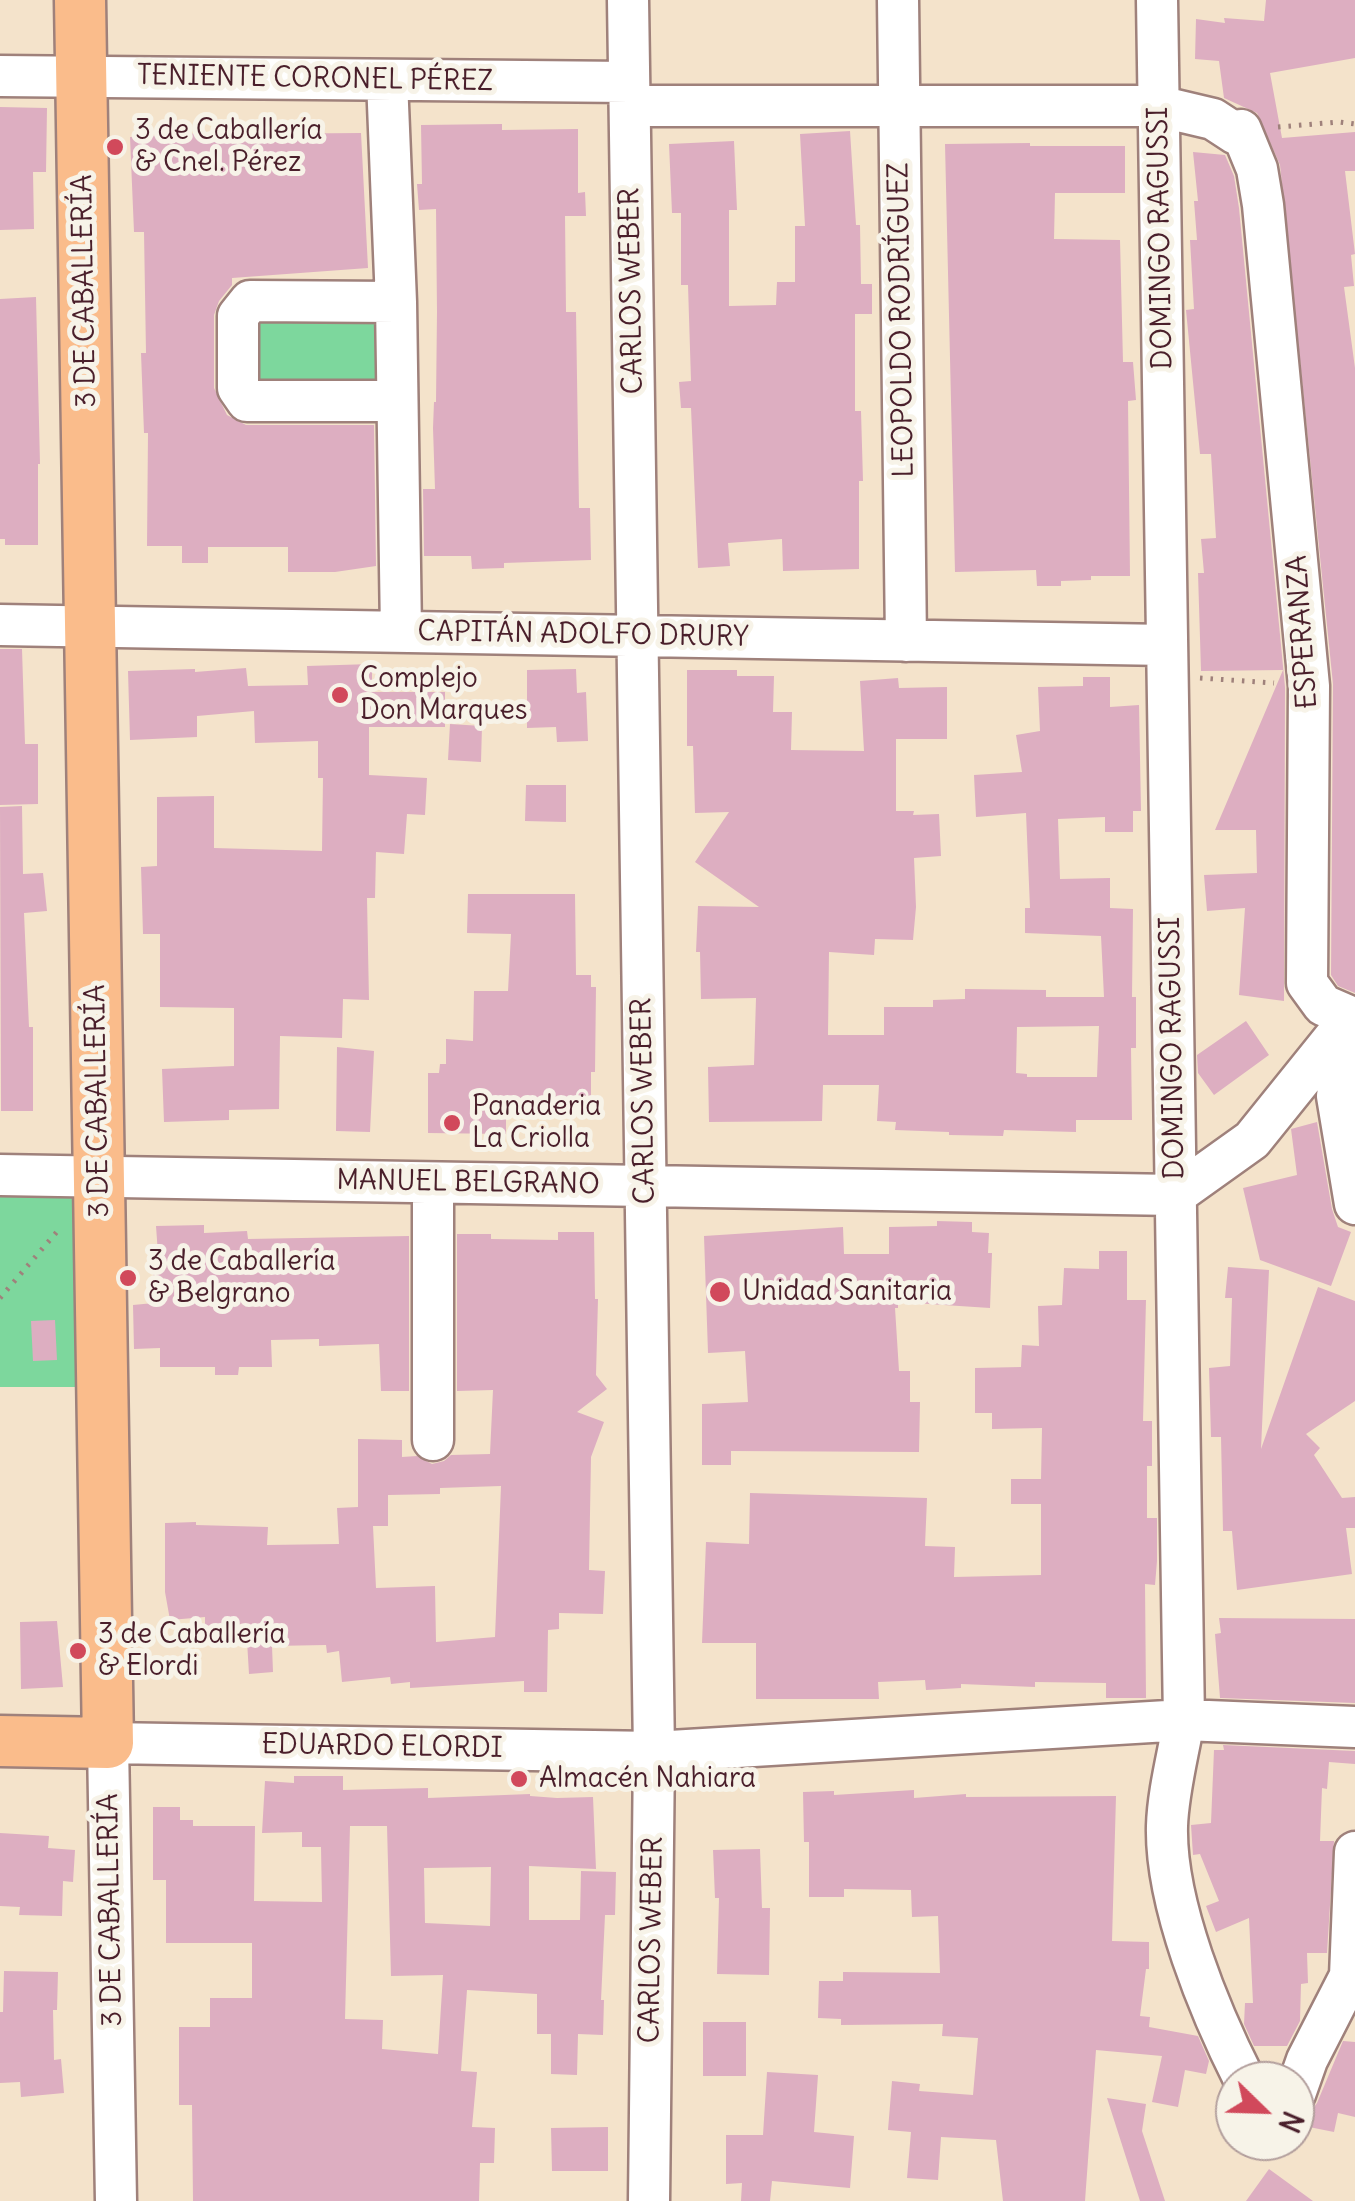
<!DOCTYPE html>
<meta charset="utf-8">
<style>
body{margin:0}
#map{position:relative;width:1355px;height:2201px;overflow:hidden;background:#f4e3cb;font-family:Delius,sans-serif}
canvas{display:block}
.north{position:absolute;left:1215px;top:2061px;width:100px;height:100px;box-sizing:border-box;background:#f7f3e8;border:2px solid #b29e9c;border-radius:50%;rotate:113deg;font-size:28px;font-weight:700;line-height:40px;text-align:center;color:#4a1f2b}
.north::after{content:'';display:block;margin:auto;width:35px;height:45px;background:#d1495b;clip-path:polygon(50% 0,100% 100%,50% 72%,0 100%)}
</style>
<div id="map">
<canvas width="1355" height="2201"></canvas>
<div class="north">N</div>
</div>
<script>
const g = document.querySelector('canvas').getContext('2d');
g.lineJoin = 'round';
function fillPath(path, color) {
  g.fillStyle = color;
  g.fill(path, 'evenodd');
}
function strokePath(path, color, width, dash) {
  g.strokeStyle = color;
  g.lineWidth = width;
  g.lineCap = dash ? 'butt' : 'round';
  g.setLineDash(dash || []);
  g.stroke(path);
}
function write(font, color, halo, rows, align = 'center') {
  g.font = font + ' Delius,sans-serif';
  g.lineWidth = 10;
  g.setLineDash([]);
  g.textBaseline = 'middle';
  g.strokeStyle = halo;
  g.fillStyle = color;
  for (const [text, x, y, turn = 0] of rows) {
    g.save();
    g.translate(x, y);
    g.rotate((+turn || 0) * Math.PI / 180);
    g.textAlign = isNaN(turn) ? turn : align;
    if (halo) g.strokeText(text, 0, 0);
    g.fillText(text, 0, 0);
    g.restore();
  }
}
const green = new Path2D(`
 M252 316 383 321 382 389 250 390Z
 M0 1189 80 1190 84 1387H0Z`);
const building = new Path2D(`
 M1266 0H1355V58L1270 73 1282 138 1355 132V171H1345L1355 254 1351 255 1354 286 1344 287 1355 368V993L1338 986 1331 975 1333 684 1280 165 1257 113 1224 98 1219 61 1195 59 1196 19 1225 23 1224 18 1264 21Z
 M0 107 47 108 46 172H33L34 229 0 230Z
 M502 124V130L578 129V193L585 192 586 216H565L566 312H576L579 508H590L591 560 504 563V568L472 569 471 556H424L423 489H435L433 428 434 402H436L437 312 436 209 419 210 417 184H422L421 125Z
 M242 131V134L361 133 368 268 232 278V285L219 301 214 315V388L227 415 246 425H374L376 566 335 572H288V547H208V563H182V546H147L148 433H144L141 353H146L144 232H134L130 137Z
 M850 131 856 225H860L861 284H872V314H855V411H861L863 481H859V569L783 571 782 539 728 543 730 566 698 568 691 408H681L679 382 691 381 688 285H681V213H672L669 144 734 141 737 210H729V306L776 305 777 282H795V226H805L800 134Z
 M1030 143V146H1125V193H1055L1054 239 1120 240 1123 362H1133L1136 400 1128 401 1130 576H1091V580L1061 581V586H1037L1036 570 955 572 945 144Z
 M1193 152 1225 155 1234 176 1239 208 1285 687 1284 1001 1239 995 1245 908 1207 911 1204 875 1257 873 1256 830H1215L1283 670 1201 671 1198 573H1204L1201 539 1216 538 1211 454H1200L1186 310 1194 309 1190 240H1197L1194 201H1198Z
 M36 297 40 464H38V545H5V539H0V299Z
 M0 649H22L25 744H38V804L0 805Z
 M372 664V692H445V727H369V775L427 778 425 815 407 814 404 854 376 852 375 898H367L369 1000 343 999 342 1038 280 1036 279 1109 229 1110V1120L164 1122 162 1069 234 1066V1008L160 1007V934H143L141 867 157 866V797L214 796V848L322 851 323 778H318V741L255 743 254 711 197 716V737L130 740 128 671 195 669V672L246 668 248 686 308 685 307 666Z
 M576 669 577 693 586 692 588 741 557 742 556 727 527 728V670Z
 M687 670H737V676H774L773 712H792L791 750 864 751 860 681 898 678 899 688 947 687V739H896V811H914L913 815 939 814 941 856 914 858 916 907 913 940 875 939 874 955 829 952 828 1035H884V1007H933V1000L965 999V989L1046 990V997H1104L1101 936 1025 933V908H1030L1026 813 976 817 974 775 1022 772 1016 735 1040 731 1038 687 1083 686V677H1110V707L1139 705 1141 811H1133V832H1105V817L1058 819 1060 879 1110 878V908L1133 909 1132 997H1136V1048H1131L1132 1120H1076V1132L1004 1130 1003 1136 949 1135V1132L895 1130 896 1122 877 1121 879 1085H823L822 1121 709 1122 708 1067 754 1065 756 998 701 999 700 952H696L698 906 759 907 695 862 729 812 695 813 693 746H687ZM1099 1026 1097 1077H1027V1074L1016 1073 1017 1027Z
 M450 724 482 726 481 762 448 760Z
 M526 785H566V822L525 821Z
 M22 806 23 874 43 873 47 911 24 913 29 1027H33V1111H1L0 807Z
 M468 894H575L576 975H591V987H596L595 1072H591V1109L554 1108V1112H542V1115L506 1114V1134L428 1133V1073H439L440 1064H446V1039L473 1041 474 991H508L511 934 467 933Z
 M1246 1021 1269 1055 1214 1095 1198 1073 1197 1055Z
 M337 1047 374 1051 370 1132 336 1131Z
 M1317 1122 1332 1209 1338 1227 1351 1232 1331 1286 1260 1260 1243 1188 1297 1175 1291 1129Z
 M937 1221 972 1222V1232L989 1233 988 1253H992L990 1308 898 1302V1308H895L899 1371H910V1402H920L919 1452 731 1451V1465H702V1404L748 1402 745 1351 708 1353 704 1236 843 1227 844 1254H889V1227L937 1226Z
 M204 1225V1233L247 1231 248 1239 409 1236V1391H381L379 1344 319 1346V1339L271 1340 272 1367H239L238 1375H215V1367H160V1348L134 1349 133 1305 154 1303 153 1254H158L156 1226Z
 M558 1232H594L595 1299H598L596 1375 607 1389 577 1412 604 1422 591 1457 589 1570 605 1571 603 1614 559 1613V1629L548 1630 547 1692H524V1681L410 1688V1682L391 1684 390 1677 342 1682 339 1651 327 1653 326 1645 272 1646 273 1672 249 1674 246 1624 205 1626V1617L170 1620 165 1592V1523L196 1522V1525L268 1527 267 1545 339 1544 337 1508 358 1507V1439L402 1440V1457L417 1456 432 1464 444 1461 451 1455 490 1454 493 1390 457 1391V1234H491V1239L558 1240ZM501 1486 495 1637 436 1642 435 1586 376 1588 373 1526H388V1495L440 1494V1488Z
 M1099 1251H1127V1300H1146L1143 1421H1152V1466H1147V1518H1157V1561L1155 1585 1145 1584 1146 1698H1106V1683L1035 1682V1687L961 1684V1688L926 1690 925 1680 878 1682 879 1699H756V1643H702L706 1542 749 1544 750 1493 927 1498 925 1546 955 1547 954 1577 1041 1575V1504H1011V1479H1041L1042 1428 992 1429V1413H975V1368L1021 1367 1022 1345 1039 1346 1038 1306 1062 1305 1064 1268 1099 1269Z
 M1228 1267 1269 1270 1261 1449 1318 1287 1355 1301V1401L1306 1434 1320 1448 1314 1455 1342 1498 1355 1497V1528H1346L1352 1574 1237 1590 1232 1531H1223L1221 1437H1211L1209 1368 1230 1366 1232 1298H1225Z
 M55 1320 57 1360 33 1361 31 1321Z
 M1219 1618 1355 1619V1703L1220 1698 1215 1634 1221 1633Z
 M57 1621 63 1687 21 1689 20 1622Z
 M1223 1745 1355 1751V1764L1329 1762 1327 1789 1322 1788 1320 1841H1334L1327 1953H1307L1308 1983 1301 1984 1300 2021 1287 2046H1254L1244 2024 1245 2003H1253L1249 1918 1216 1932 1206 1906 1219 1901 1200 1854 1193 1855 1191 1825 1211 1823 1214 1750H1224Z
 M294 1776H343V1790L428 1788V1798L530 1794V1796L557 1798 593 1797 596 1869 529 1866V1920H580L581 1871 616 1872 615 1915H605L601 2000H604L603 2035 578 2034 577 2075 551 2074V2034H537V1994L467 1990 461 2071 477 2072 472 2127 495 2128 494 2163H480L479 2201H193L192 2105H179V2027H210V1998H252V1943H166V1880H153V1807H180V1820H193V1826H255L254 1901 322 1902 321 1847H302V1832L262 1833 265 1781 294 1783ZM350 1826H387L391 1976 443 1975 438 2054 382 2049 383 2020 345 2019ZM491 1867 490 1926 425 1923 424 1868Z
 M914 1790V1798L966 1794V1797L1116 1796 1112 1941 1149 1942V1969H1146L1140 2016 1150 2017 1149 2027 1198 2036 1209 2061 1206 2074 1185 2070 1178 2107 1152 2102 1162 2056 1096 2050 1085 2201H1003L996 2140 941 2137 938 2180 907 2178 911 2132 888 2130 892 2081 920 2084 919 2091 973 2095 978 2038 942 2036 943 2024 841 2025V2019L818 2018 819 1981H843V1972L940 1973 938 1916 912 1917 911 1890 844 1889V1897H809V1842H804L803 1792 834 1791V1795Z
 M0 1833 49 1836 48 1848 75 1850 73 1882 63 1881 62 1916 19 1915 20 1907 0 1906Z
 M760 1849 762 1908H770L769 1975 717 1974 719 1898H715L713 1850Z
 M4 1971 58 1972 57 2010H53L54 2060 61 2059 64 2093 21 2097 20 2082 0 2083V2012H3Z
 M703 2022H746V2076H703Z
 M1343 2041 1355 2042V2117L1338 2113 1334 2132 1299 2125 1301 2117 1311 2111 1317 2103Z
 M767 2072 818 2075 814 2132 854 2136 850 2188 772 2181 770 2201H741L742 2183 726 2184V2135H763Z
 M1107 2098 1146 2104 1142 2131 1165 2201H1140Z
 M608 2127V2171H552L551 2128Z
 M1269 2169 1313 2201H1246Z`);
const path = new Path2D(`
 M1278 127 1339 122 1355 124
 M1200 678 1274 683
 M0 1298 61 1227`);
const minor = new Path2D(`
 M628 0 654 1752 649 2201
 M898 0 906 641
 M1157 0 1184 1720C1178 1755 1168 1792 1167 1826 1165 1904 1210 2012 1245 2081
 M0 76 629 82
 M387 80 396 302 401 632
 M630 106H1158L1213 119 1236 134 1241 130 1257 169 1263 205 1309 686 1307 983 1323 1005 1351 1017 1337 1096 1355 1204
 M396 302 250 301 238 316V388L247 401H397
 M0 625 1167 645
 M0 1175 1175 1195
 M433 1183V1440
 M1175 1195 1252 1140 1347 1022
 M1295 2094 1307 2060 1350 1976 1355 1852
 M116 2201 108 1743 654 1752 1184 1720 1355 1727`);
const major = new Path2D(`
 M0 1741 108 1743 80 0`);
const markers = [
 [115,147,10,"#d1495b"],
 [340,695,10,"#d1495b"],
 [452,1123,10,"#d1495b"],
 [128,1278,10,"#d1495b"],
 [720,1292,12,"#d1495b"],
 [78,1651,10,"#d1495b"],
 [519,1779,10,"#d1495b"]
];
const streetNames = [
 ["TENIENTE CORONEL PÉREZ",315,79,1],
 ["DOMINGO RAGUSSI",1161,238,-91],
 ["3 DE CABALLERÍA",85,291,-91],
 ["CARLOS WEBER",632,291,-91],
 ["LEOPOLDO RODRÍGUEZ",902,320,-91],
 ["ESPERANZA",1303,632,-94],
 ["CAPITÁN ADOLFO DRURY",583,635,1],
 ["DOMINGO RAGUSSI",1173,1048,-91],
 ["3 DE CABALLERÍA",98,1101,-91],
 ["CARLOS WEBER",644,1101,-91],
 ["MANUEL BELGRANO",468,1183,1],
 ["EDUARDO ELORDI",382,1747,1],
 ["3 DE CABALLERÍA",111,1910,-91],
 ["CARLOS WEBER",652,1940,-89]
];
const poiNames = [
 ["3 de Caballería",135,131],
 ["& Cnel. Pérez",135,163],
 ["Complejo",360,679],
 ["Don Marques",360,711],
 ["Panaderia",472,1107],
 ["La Criolla",472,1139],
 ["3 de Caballería",148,1262],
 ["& Belgrano",148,1294],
 ["Unidad Sanitaria",742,1292],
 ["3 de Caballería",98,1635],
 ["& Elordi",98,1667],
 ["Almacén Nahiara",539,1779]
];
fillPath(green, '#7dd79d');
fillPath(building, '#ddaec1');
strokePath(minor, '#9f817b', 45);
strokePath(major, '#9f817b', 55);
strokePath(path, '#9f817b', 5, [2.5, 8]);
strokePath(minor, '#fff', 40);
strokePath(major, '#fabc8b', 50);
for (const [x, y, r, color] of markers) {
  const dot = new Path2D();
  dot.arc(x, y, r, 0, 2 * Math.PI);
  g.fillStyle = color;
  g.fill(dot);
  strokePath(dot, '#f7f3e8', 4);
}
write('28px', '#4a1f2b', '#f7f3e8', streetNames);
write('28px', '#4a1f2b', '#f7f3e8', poiNames, 'left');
</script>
